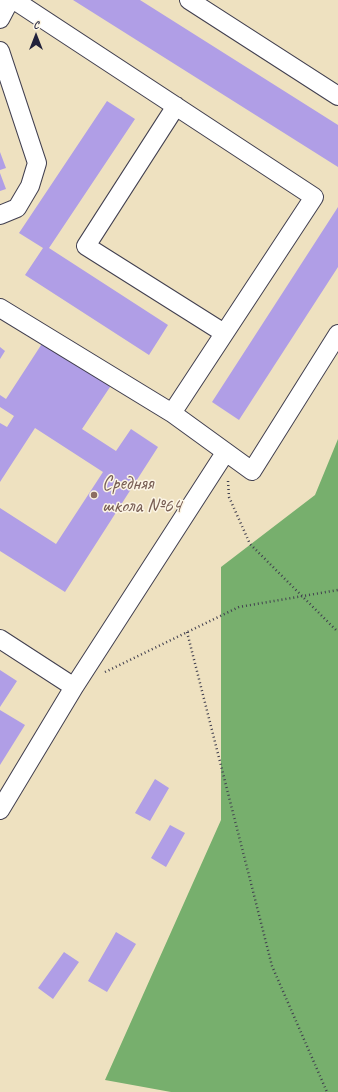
<!DOCTYPE html>
<meta charset="utf-8">
<style>
body{margin:0}
#map{position:relative;width:338px;height:1092px;overflow:hidden;background:#eee1c0;font-family:Caveat,sans-serif}
canvas{display:block}
.north{position:absolute;left:16px;top:16px;width:40px;height:40px;-webkit-text-stroke:3px #fcf5e5;paint-order:stroke;rotate:0deg;font-size:11px;font-weight:700;line-height:16px;text-align:center;color:#22223b}
.north::after{content:'';display:block;margin:auto;width:14px;height:18px;background:#22223b;clip-path:polygon(50% 0,100% 100%,50% 72%,0 100%)}
</style>
<div id="map">
<canvas width="338" height="1092"></canvas>
<div class="north">С</div>
</div>
<script>
const g = document.querySelector('canvas').getContext('2d');
g.lineJoin = 'round';
function fillPath(path, color) {
  g.fillStyle = color;
  g.fill(path, 'evenodd');
}
function strokePath(path, color, width, dash) {
  g.strokeStyle = color;
  g.lineWidth = width;
  g.lineCap = dash ? 'butt' : 'round';
  g.setLineDash(dash || []);
  g.stroke(path);
}
function write(font, color, halo, rows, align = 'center') {
  g.font = font + ' Caveat,sans-serif';
  g.lineWidth = 3;
  g.setLineDash([]);
  g.textBaseline = 'middle';
  g.strokeStyle = halo;
  g.fillStyle = color;
  for (const [text, x, y, turn = 0] of rows) {
    g.save();
    g.translate(x, y);
    g.rotate((+turn || 0) * Math.PI / 180);
    g.textAlign = isNaN(turn) ? turn : align;
    if (halo) g.strokeText(text, 0, 0);
    g.fillText(text, 0, 0);
    g.restore();
  }
}
const forest = new Path2D(`
 M338 439V1092H171L105 1080 221 820V567L315 495Z`);
const building = new Path2D(`
 M73 0H140L338 125V167Z
 M107 101 135 119 49 248 168 325 149 355 25 275 43 248 19 233Z
 M0 152 6 168 0 170Z
 M0 173 6 189 0 191Z
 M338 207V267L239 420 212 402Z
 M45 339 112 384 82 429 116 451 131 429 158 447 65 592 0 551V508L56 544 103 472 35 428 0 482V423L7 427 14 416 0 407V395L6 399Z
 M0 347 5 351 0 359Z
 M0 670 17 681 0 707Z
 M0 710 25 725 0 765Z
 M155 779 169 788 150 821 135 813Z
 M170 825 185 833 166 867 151 858Z
 M116 932 136 944 107 992 88 981Z
 M64 952 79 962 53 999 38 988Z`);
const path = new Path2D(`
 M228 481 229 497 250 544 338 632
 M187 632 272 966 327 1092
 M105 672 239 607 338 590`);
const minor = new Path2D(`
 M14 0 314 197 172 413
 M189 0 338 96
 M0 19 10 0
 M0 51 37 163 30 186 17 208 0 215
 M176 106 86 246 224 333
 M0 308 172 413 252 471 338 334
 M0 639 74 687
 M0 810 74 687 225 453`);
const markers = [
 [94,495,4,"#8d6e63"]
];
const educationNames = [
 ["Средняя",102,484],
 ["школа №64",102,507]
];
fillPath(forest, '#77af6d');
fillPath(building, '#b09ee6');
strokePath(minor, '#413f4f', 20);
strokePath(path, '#413f4f', 2.5, [1, 3]);
strokePath(minor, '#fff', 18);
for (const [x, y, r, color] of markers) {
  const dot = new Path2D();
  dot.arc(x, y, r, 0, 2 * Math.PI);
  g.fillStyle = color;
  g.fill(dot);
  strokePath(dot, '#fcf5e5', 1.5);
}
write('20px', '#785e54', '#fcf5e5', educationNames, 'left');
</script>
